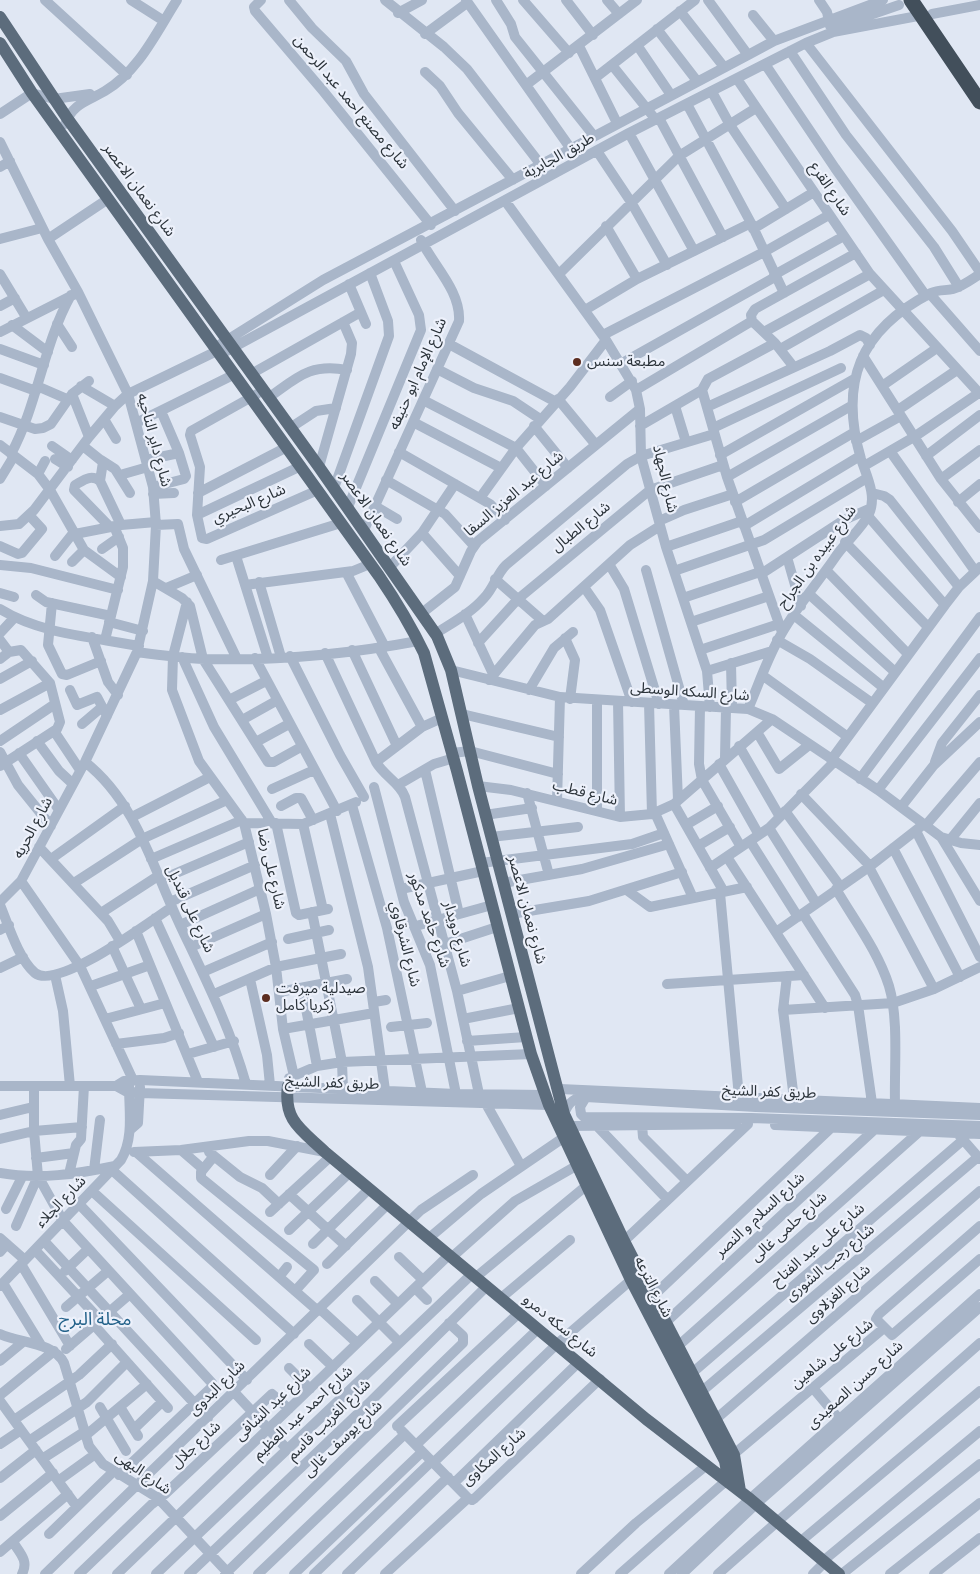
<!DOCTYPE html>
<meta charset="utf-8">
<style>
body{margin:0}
canvas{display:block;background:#e0e7f3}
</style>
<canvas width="980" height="1574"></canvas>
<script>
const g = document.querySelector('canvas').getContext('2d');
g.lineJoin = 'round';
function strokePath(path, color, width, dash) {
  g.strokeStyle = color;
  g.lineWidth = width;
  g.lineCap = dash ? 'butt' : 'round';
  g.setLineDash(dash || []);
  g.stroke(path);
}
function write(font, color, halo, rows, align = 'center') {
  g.font = font + ' Karla,"Noto Sans Arabic",sans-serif';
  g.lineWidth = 4.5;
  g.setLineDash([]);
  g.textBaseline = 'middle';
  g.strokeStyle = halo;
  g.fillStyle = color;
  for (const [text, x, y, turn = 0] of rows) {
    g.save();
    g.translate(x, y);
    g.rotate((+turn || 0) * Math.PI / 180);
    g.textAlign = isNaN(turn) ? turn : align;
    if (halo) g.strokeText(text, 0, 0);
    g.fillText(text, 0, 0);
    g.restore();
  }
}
const minor = new Path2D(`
 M45 0 127 75
 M131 0 164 21
 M261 0 254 7 255 11 324 92 431 225
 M289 0 312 28 346 61 364 94 455 211
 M385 0 444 47 467 69 541 165
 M466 0 571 149
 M496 0 511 24 515 37 594 136
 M523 0 569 53
 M566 0 593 35
 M607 0 619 14
 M708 0 748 55
 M819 0 827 12 830 26
 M680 11 724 67
 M398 13 422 0
 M932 14 980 5
 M753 15 774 41
 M838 26 899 5
 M657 29 697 81
 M425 34 467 3
 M806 43 952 231 980 272
 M637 45 671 95
 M579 46 617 123
 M790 51 846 135 934 247 959 287
 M765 64 835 168 926 296
 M612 65 656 120
 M425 72 440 86 458 113 513 180
 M595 78 695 0
 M737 79 870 274 980 394
 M526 85 637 0
 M712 92 730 125 786 209
 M687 104 751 223 784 293
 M0 114 32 93 54 99 90 94
 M659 118 723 237
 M65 124C73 103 88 101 105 91 139 71 157 31 177 0
 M629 133 694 251
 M0 142 48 239 78 292 128 394 153 487 156 525 153 581 137 652 85 762 21 881 0 902
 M597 151 631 202 667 265
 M0 167 10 161
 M506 202 606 340 636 390 640 409 641 456 666 547 707 671 710 707
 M606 226 637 279
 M753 229 814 192
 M0 239 42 228
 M48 239 108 199
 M0 274 26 317
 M559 274 679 156 756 108
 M774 275 844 236
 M349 284 366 324
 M930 294 980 351
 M0 306 15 298
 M585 310 637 279 751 223
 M752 321 751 315 755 309 856 253
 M752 321 775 343 793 366
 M57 324 72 347
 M12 325 48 352
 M0 332 73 295
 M764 332 870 274
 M603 335 764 252 829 215
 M449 344 556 402
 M216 347 323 280 748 55 774 41 883 0
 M0 349 44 365
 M780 349 884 290
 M221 354 629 133 806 43 833 32 923 15
 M863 356 941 479 980 528
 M622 363 775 277
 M437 369 474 388 513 401 540 419
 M251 374 361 312
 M0 378 36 391
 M37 386 67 399
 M81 386 115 406
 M882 386 937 348
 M636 390 752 321
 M702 390 727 477 782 632
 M702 390 708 379 775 343
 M72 394 89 437
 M257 394 191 431 190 435 200 467 197 515 202 538 207 539 318 490
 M610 397 632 381
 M268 398C297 378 309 363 347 370
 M558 399 596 445
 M423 400 516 448 546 486
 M675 406 686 442
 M707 407 830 351 860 335 866 338 870 345
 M898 410 957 370
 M0 417 35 429 43 428 51 424 72 394 89 381
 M104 419 116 439
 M413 422 501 468
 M136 423 235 374
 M534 426 568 468
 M640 426 702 390
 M290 428 316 411 336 408
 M713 428 841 368
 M856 441 901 416
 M0 445 38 474 50 490 84 550 121 577
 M52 446 72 460
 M83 446 103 462 100 481 121 525
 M890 451 975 571
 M399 452 490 504 505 520
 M11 454C38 404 43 345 71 295
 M720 455 854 379
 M926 456 980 415
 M55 459 68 467
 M101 460 115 469 130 493
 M146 460 179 453
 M864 466 914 437 979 393
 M319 467 351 354 352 343 343 322
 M38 474 45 461
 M120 475 148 467
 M727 477 851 406
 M0 479 14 456
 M941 479 980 450
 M386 480 445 514 474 546
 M100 481C91 474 84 480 75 485L74 490 110 527
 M153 487 184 479 186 476 179 453 161 411
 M334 488 389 336 388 321 370 273
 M198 493 287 447
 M872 493 884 496 890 500 959 587
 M153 494 174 493
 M480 498 516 448 570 387 606 340
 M735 502 853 433
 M958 502 980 484
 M375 506 397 519
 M348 507 421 330 419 315 394 261
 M197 515 301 466
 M868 516 945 605
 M659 521 684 510 733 494
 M156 525 178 524 184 549 237 659
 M0 526 19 524 34 510 89 437 115 406 128 394 219 350
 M744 526 860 456
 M364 530 459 321C461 291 433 265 421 240
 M422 533 460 576
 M75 534 121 525 156 522
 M845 542 928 627
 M0 546 18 554 22 553 42 529 29 515
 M666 547 742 521
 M102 549 119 537
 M55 556 74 532
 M236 556 268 658
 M787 557 801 606
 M221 560 341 523
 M72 562 84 550
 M609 564 624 589 659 704
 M0 565 31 568 118 590
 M390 567 422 533 455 484
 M646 570 684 705
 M826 570 908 654
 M674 571 764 540 867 478
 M346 572 385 647
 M761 574 844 520 871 508
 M495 579 543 621
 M153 581 182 598 190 606 203 659 268 762H274L301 747
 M259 582 281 657
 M245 585 353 571 370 564
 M584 587 600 610 632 702
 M166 588 197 575
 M0 593 14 597
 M809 594 895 672
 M36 595 46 602 111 616
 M683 598 760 572
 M187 602 173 656 172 690 199 761 244 823 266 914 276 967 283 1029 294 1076
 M52 603 48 645 62 674 67 675 101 661
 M0 609C40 634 93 637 139 646
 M422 613 455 587 471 551 478 541 640 409
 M465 614 493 674
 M794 615 884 688
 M109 622 143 631
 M691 622 769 596
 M0 633 14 618
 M435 634C452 623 471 613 484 598 494 588 496 575 506 565L627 464 641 456 714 434
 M92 637 108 682 118 695
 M565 638 575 660 570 699
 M0 640 9 652 0 659
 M105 640 123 567V548L114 526
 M777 640 810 659 872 703
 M478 643 518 599 650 490 723 465
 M379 648 422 727
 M352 650 397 746
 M700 650 779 624
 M137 652C159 655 182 658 205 659 275 661 349 654 418 641
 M325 653 376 762C384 776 400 783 405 797L457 991 479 1094
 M290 656 340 755 364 797
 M182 657 214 727 272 823
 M255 658 337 811
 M731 663 732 708
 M451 670 560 697 732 708 748 709 772 719 878 790 941 837 961 843 980 845
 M707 671 772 651
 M762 675 848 737
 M0 679 32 661
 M489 680 535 625 548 619 630 545 660 526
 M70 690 77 705 97 697 107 716
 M529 690 554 648 573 632
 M229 700 266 681
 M597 700V811
 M618 701 620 817
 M649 703 652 814
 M674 705 678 800
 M700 706 699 764 702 780 741 847
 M748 709C758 686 766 662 778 640 793 611 816 585 834 559 843 544 862 529 869 514 877 496 867 477 861 459 839 383 859 330 931 293 939 289 946 291 953 289 963 286 972 279 980 274
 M0 710 50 683
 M462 714 559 737
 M242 720 276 701
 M82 724 102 707
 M54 731 80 770
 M757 732 779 769 809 745
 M0 741 55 704
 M37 741 59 771 73 784
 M256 742 289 724
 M739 746 780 817
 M0 752 18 785 51 826
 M19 753 59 810
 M452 753 470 751 558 774
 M725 758 726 708
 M831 760 945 605 959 587 980 567
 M85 762C136 802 153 868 180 925 205 978 230 1027 246 1084
 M376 762 422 727 442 718
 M935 762 942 743 980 695
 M719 764 759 835
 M0 766 57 729 60 722 50 683 21 650 9 652
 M425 770 459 914
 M860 779 980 617
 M398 785 434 764 454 758
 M478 786 511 790 620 817 652 814 674 804 772 719
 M374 787 404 902 430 965 456 1094
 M272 789 314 770
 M878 790 980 658
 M527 793 549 875
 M801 794 870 866
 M557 801 560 697
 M674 804 724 892
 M352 805 387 928 422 1092
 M281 806 296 798H301L313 820
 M901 807 934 765 980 722
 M785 811 840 886
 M655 813 693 898
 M330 814 368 967 385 1090
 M485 815 532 808
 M132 817 210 777
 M244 823 303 824 356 802
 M276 823 296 913 299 915 328 909
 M303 824 323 910
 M686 825 718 806
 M926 825 980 762
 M769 828 816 903
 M916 831 980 957
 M491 837 578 827
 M941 837 980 901
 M950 840 980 803
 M750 841 798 917
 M698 846 730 827
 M39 847 108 921 120 941
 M893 848 960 977
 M727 857 825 1008
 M51 859 125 806
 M151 859 242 820
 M481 863 632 844 664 833
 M869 867 934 989
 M710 868 769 828 834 762
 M160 880 249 842
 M21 881 80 966 133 1080
 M74 883 142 839 227 800
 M503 883 582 869 669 844
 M401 889 483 871
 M836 889C854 920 878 951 889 986 899 1019 894 1069 895 1104
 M628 891 650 907 747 887
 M720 893 739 1097
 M170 902 255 865
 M0 905C8 924 19 960 35 973 58 991 150 921 172 907
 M312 912 342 1062 343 1089
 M101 913 158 876
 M511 914 589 901 682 872
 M803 914 855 995 858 1005 872 1103
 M155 918 214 1047
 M180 925 260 889
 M416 926 492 905
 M0 930 9 925
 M136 931 198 1082
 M776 932 869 867 924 824
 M288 939 329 930
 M445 944 497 927
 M112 946 141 1009
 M191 947 266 914
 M0 968 23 957
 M203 972 272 942
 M55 975 63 1011 70 1086
 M787 976 783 1010 794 1099
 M250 979 267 1055 270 1085
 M667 984 804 975
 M91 986 150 965
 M302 988 317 1066
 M457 991 510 976
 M279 992 347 979
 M214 994 276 967 341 954
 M374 1002 386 1000
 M783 1010 893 1003 934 989 980 967
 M105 1019 165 1003
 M463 1019 519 1008
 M391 1027 427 1023
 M283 1029 374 1013
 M467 1041 526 1037
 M116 1044 164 1038 179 1033
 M188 1054 234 1041
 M289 1078 317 1066 342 1062 531 1054
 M0 1086H116L124 1081 140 1080 456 1094 545 1095
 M116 1086 125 1091 140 1093 549 1105
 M34 1087V1131L38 1176 63 1221 212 1383V1387L119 1475
 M560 1089 980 1108
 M586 1097 580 1107 581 1114 584 1117 751 1118 980 1126
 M485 1102 521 1166
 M564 1114C568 1103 574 1097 586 1097L756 1107 980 1115
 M0 1115 33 1107
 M642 1125 643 1137 686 1180
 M775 1125 980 1134
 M570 1126 736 1124
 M597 1126 667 1199
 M130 1130 138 1123 140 1087
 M959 1135 980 1159
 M0 1139 34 1131 82 1127
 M181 1150 203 1169
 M134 1152 181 1150 249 1141H268L325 1152
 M136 1152 318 1311
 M209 1152 240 1177 262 1188 279 1204
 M214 1156 201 1172V1178L314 1270 295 1291
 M36 1158 74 1153
 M94 1170 100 1120
 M112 1170 294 1334
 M0 1173C39 1180 77 1174 115 1166
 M69 1174 76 1145 81 1139 84 1086
 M270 1175 297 1146
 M92 1191 256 1340
 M289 1194 346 1246
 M79 1204 247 1380
 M6 1209 22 1177
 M270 1212 330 1157
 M16 1226 38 1176
 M980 1226 879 1314 876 1319 892 1335 980 1259
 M289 1230 349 1173
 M0 1238 25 1260
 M429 1238 481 1194 563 1138
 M44 1241 208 1418
 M624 1241 748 1124
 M313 1244 368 1190
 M35 1250 100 1320
 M0 1252 7 1244
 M399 1257 423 1280
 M452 1257 515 1201 576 1166
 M21 1264 70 1346
 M327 1264 387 1205
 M65 1271 88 1249
 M279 1277 287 1267
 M476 1277 586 1186
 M375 1281 398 1304
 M3 1283 41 1345
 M0 1286 121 1160C134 1138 129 1111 129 1086
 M415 1288 427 1300
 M653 1296 834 1125
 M501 1298 570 1240
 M357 1300 399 1342
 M66 1307 108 1271
 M320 1309 357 1343
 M666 1322 875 1129
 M94 1325 168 1408
 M0 1334C19 1343 54 1342 64 1363L89 1446 103 1464 158 1498 229 1574
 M309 1344 333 1367
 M678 1346 920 1131
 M66 1349 130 1294
 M0 1361 23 1342
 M289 1368 310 1389
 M692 1373 963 1140
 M813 1388 839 1419
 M234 1392 287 1449
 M701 1392 978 1157
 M0 1395 54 1351
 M0 1401 77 1507
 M100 1407 126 1451
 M120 1407 138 1436
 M716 1419 980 1191
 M14 1420 79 1375 112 1344
 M397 1426 519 1313
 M134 1429 162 1402
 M401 1430 468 1498
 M85 1436 147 1384
 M29 1441 87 1402 127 1362
 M0 1444 21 1430
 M416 1445 538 1329
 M42 1459 84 1432
 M728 1459 884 1328
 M433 1463 557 1344 631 1280
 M0 1478 36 1450
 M58 1481 94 1455
 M454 1483 579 1362
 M0 1516 53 1473
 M49 1534 114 1471
 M801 1541 980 1391
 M13 1542C20 1553 29 1561 22 1574
 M0 1552 68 1494
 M823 1561 980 1431
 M45 1574 421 1210 473 1175
 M79 1574 152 1504 165 1494 272 1394 289 1409
 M117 1574 449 1255
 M156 1574 472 1274
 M189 1574 371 1401 487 1286
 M225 1574 463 1343V1336L449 1323
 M258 1574 405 1434
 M294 1574 422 1452
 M314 1574 432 1461
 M347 1574 448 1477
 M385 1574 468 1498 472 1500 475 1498 600 1379
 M581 1574 636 1523 707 1465
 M620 1574 727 1480
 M669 1574 750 1499 980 1294
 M682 1574 756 1504 980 1307
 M718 1574 980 1343
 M813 1574 825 1562
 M842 1574 980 1464
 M890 1574 980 1503
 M934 1574 980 1538`);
const major = new Path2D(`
 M0 17 67 118 319 467 437 636 451 670 478 786 564 1114 624 1241 734 1455 740 1491
 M0 43 32 93 379 576C396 601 411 626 424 653L457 771 531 1054 549 1105 631 1280 725 1461 729 1483
 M288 1086C283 1121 302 1130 325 1152L646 1419 750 1499 839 1574`);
const highway = new Path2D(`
 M911 0 980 102`);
const markers = [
 [577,362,5,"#5c2d20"],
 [266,998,5,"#5c2d20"]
];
const streetNames = [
 ["شارع مصنع احمد عبد الرحمن",351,102,50],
 ["طريق الجابرية",559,156,-29],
 ["شارع القرع",830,189,56],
 ["شارع نعمان الاعصر",139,190,54],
 ["شارع الإمام ابو حنيفه",418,374,-66],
 ["شارع داير الناحيه",154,440,75],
 ["شارع الجهاد",665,479,77],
 ["شارع عبد العزيز السقا",514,494,-40],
 ["شارع البحيري",249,504,-23],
 ["شارع نعمان الاعصر",376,519,55],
 ["شارع الطبال",581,527,-39],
 ["شارع عبيده بن الجراح",817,557,-54],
 ["شارع السكه الوسطى",690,692,4],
 ["شارع قطب",585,793,14],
 ["شارع الحريه",33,828,-62],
 ["شارع على رضا",271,869,77],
 ["شارع على قنديل",190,909,65],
 ["شارع نعمان الاعصر",527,910,75],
 ["شارع حامد مدكور",429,920,71],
 ["شارع دويدار",457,934,74],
 ["شارع الشرقاوي",405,944,76],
 ["طريق كفر الشيخ",332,1083,2],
 ["طريق كفر الشيخ",769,1092,2],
 ["شارع الجلاء",61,1202,-46],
 ["شارع السلام و النصر",760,1215,-43],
 ["شارع حلمى غالى",789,1227,-42],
 ["شارع على عبد الفتاح",818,1245,-41],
 ["شارع رجب الشورى",830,1263,-40],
 ["شارع الترعه",653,1287,63],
 ["شارع الغزلاوى",838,1294,-41],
 ["شارع سكه دمرو",560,1326,39],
 ["شارع على شاهين",832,1354,-39],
 ["شارع حسن الصعيدى",855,1385,-42],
 ["شارع البدوى",217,1388,-44],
 ["شارع عبد الشافى",273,1404,-44],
 ["شارع احمد عبد العظيم",303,1413,-43],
 ["شارع الغريب قاسم",329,1420,-44],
 ["شارع يوسف غالى",343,1439,-44],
 ["شارع جلال",196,1445,-43],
 ["شارع المكاوى",494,1457,-41],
 ["شارع البهى",143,1473,35]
];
const poiNames = [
 ["مطبعة سنس",587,362],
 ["صيدلية ميرفت",276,989],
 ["زكريا كامل",276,1006]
];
const quarterNames = [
 ["محلة البرج",95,1320]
];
strokePath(minor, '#a9b6c9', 10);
strokePath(major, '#5c6c7c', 12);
strokePath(highway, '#424f5b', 15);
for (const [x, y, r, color] of markers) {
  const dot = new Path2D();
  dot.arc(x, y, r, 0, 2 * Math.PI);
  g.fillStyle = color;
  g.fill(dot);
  strokePath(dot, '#edf1fb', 2);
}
write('15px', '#2b333a', '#edf1fb', streetNames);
write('15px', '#2b333a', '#edf1fb', poiNames, 'left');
write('18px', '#23628a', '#edf1fb', quarterNames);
</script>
